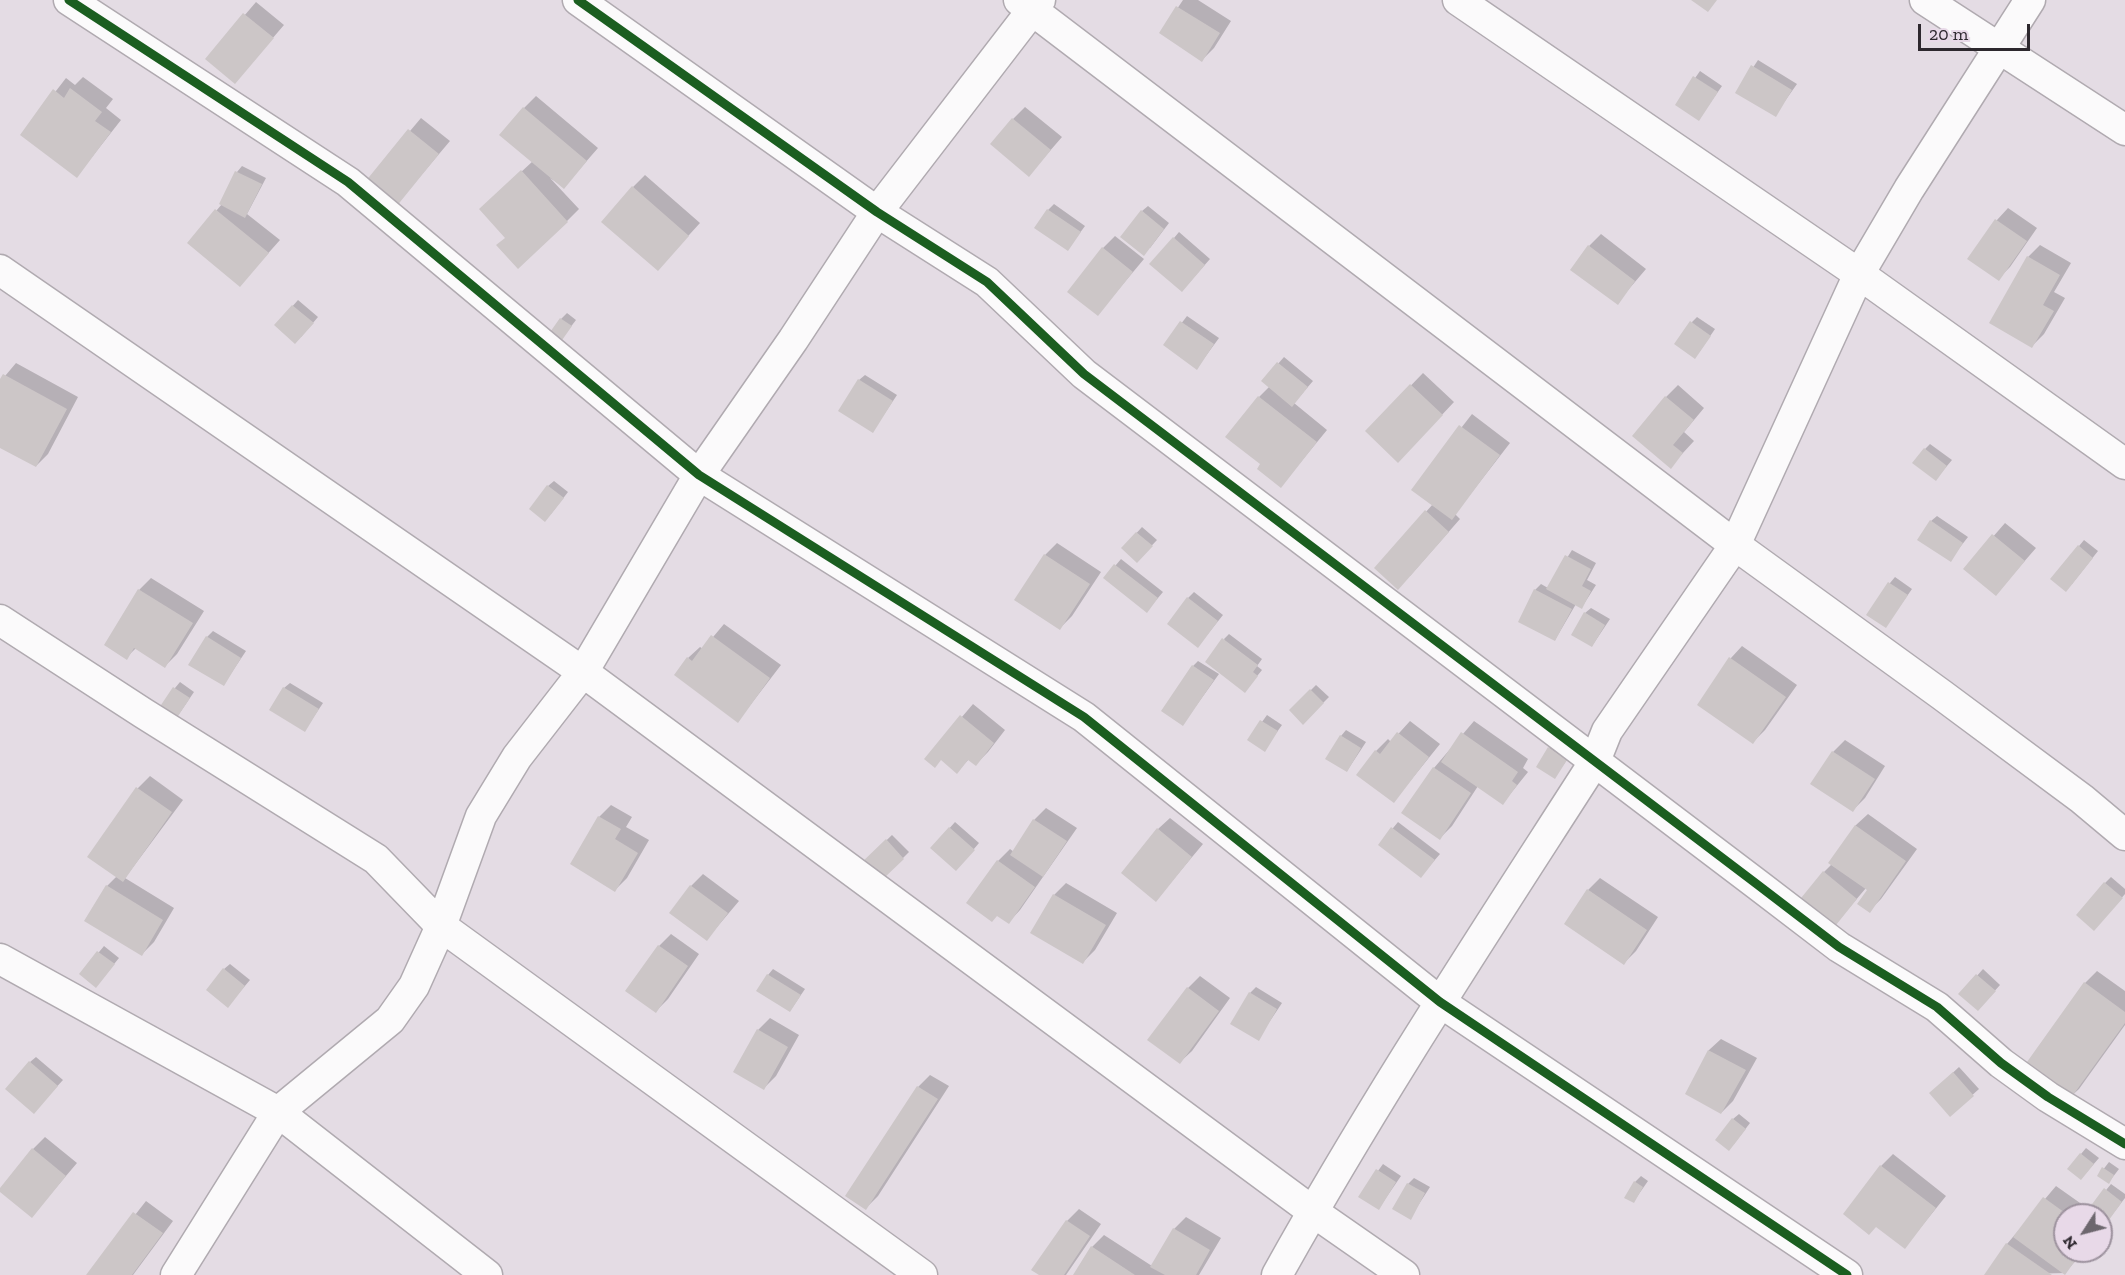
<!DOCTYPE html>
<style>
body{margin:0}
#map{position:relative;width:2125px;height:1275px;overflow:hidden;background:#e4dce4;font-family:"Zilla Slab",serif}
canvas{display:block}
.north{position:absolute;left:2053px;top:1203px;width:60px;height:60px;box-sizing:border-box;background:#e8d9e8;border:2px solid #9d929e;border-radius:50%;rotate:234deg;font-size:16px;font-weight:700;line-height:24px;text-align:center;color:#2d282e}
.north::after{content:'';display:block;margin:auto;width:21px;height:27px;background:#6d676e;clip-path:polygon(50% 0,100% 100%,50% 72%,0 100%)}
.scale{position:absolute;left:1918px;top:24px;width:112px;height:27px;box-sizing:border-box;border:3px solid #2d282e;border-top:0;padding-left:8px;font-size:18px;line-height:21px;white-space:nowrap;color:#2d282e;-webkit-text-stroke:4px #e8d9e8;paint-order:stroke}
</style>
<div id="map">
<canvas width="2125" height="1275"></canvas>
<div class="north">N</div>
<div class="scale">20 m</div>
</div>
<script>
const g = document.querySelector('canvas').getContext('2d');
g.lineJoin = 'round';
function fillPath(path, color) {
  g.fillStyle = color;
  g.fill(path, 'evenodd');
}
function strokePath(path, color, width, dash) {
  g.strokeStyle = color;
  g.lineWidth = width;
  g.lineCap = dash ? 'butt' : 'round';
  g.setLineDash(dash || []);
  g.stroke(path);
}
const shadow = new Path2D(`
 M1183 0H1198L1231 21 1214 48 1202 60 1161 33Z
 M256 2 284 25 235 82 208 58Z
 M1758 60 1797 84 1775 115 1737 92Z
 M1700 71 1722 86 1699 119 1677 104Z
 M83 77 113 99 106 108 121 120 77 176 22 135 66 78 75 85Z
 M536 96 598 148 564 187 550 178 579 209 567 221 506 237 493 198 533 161 524 108Z
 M1025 107 1062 137 1029 175 1013 119Z
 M421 118 450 141 396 205 367 182Z
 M242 166 266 178 247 214 280 240 240 285 189 243 222 204 237 172Z
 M645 175 700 223 669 257 633 187Z
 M1054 204 1085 226 1068 249 1048 210Z
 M1148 206 1169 223 1150 248 1142 211Z
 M2008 208 2037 228 2010 267 1998 279 1969 259 1997 220Z
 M1179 232 1210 259 1187 285 1174 238Z
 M1601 234 1646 269 1617 303 1589 246Z
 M1115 236 1144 259 1098 314 1103 248Z
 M2040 245 2071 263 2054 292 2065 298 2044 334 2032 346 2028 257Z
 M298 300 318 317 301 337 276 325Z
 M567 313 576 320 560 341 561 319Z
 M1187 316 1219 338 1197 368 1165 345Z
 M1697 317 1715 329 1700 351 1692 322Z
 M1284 357 1313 381 1294 403 1327 430 1281 486 1262 464 1259 397 1270 386 1263 381Z
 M16 363 78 397 48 454 36 466 0 446V382Z
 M1423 373 1454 402 1410 449 1367 431Z
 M865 375 897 395 873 431 859 380Z
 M1678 385 1704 408 1684 432 1694 441 1670 467 1666 397Z
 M1472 414 1510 443 1455 514 1460 519 1410 576 1376 568 1433 504 1413 490Z
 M1930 444 1952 460 1936 479 1925 449Z
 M554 481 568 492 551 514 548 486Z
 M1937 516 1968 537 1950 560 1931 521Z
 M2005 523 2036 548 1996 594 1965 569Z
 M1142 527 1157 540 1137 561 1123 548Z
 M2084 540 2098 551 2072 584 2052 579Z
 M1057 543 1101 572 1072 616 1060 628 1016 599 1045 555Z
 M1572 550 1596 563 1587 580 1596 585 1582 607 1576 604 1555 640 1535 590 1541 584 1548 588Z
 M1121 559 1163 592 1147 611 1105 578Z
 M1895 577 1912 589 1886 626 1890 583Z
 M151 578 204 611 177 654 165 666 136 648 126 658 139 590Z
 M1194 592 1223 615 1203 640 1188 598Z
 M1591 608 1610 619 1592 646 1585 613Z
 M724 624 781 665 738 721 688 658 700 647 703 649Z
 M213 631 246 651 224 684 207 637Z
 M1229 634 1262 659 1257 666 1262 670 1245 691 1224 639Z
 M1742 646 1797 685 1765 730 1753 742 1699 704 1731 658Z
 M1198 661 1219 674 1183 724 1193 666Z
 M180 682 194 692 177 717 175 688Z
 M290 683 323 703 305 730 284 688Z
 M1316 685 1329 697 1304 722 1291 710Z
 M973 704 1005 730 988 752 976 764 969 759 957 772 942 759H926Z
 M1267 715 1282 725 1264 750 1249 740Z
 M1410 721 1440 744 1394 801 1376 751 1388 739 1391 742Z
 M1474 721 1528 759 1523 768 1528 772 1503 803 1478 786 1452 826 1440 838 1403 813 1434 768Z
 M1346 730 1366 742 1347 771 1341 736Z
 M1845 740 1885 766 1865 798 1853 810 1833 752Z
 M1555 743 1571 754 1555 777 1549 748Z
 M150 776 183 800 125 878 174 908 154 942 142 954 107 886 117 876 89 856 138 788Z
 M611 805 632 817 626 827 649 840 627 878 615 890 599 817Z
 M1046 808 1077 828 1020 910 1009 922 998 861 1010 849 1014 852 1034 820Z
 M1868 814 1917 849 1881 899 1869 911V890L1866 888 1832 928 1824 872 1832 864 1830 863 1856 825Z
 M1170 818 1203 844 1156 900 1158 829Z
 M955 822 979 843 962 863 932 848Z
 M1398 822 1440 854 1421 876 1380 844Z
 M892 835 909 852 884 877 862 864Z
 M703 874 739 901 707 939 691 886Z
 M2111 877 2125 889V894L2100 923 2105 883Z
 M1600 878 1658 917 1636 951 1624 963 1588 890Z
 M1066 883 1117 913 1095 950 1083 962 1054 895Z
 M671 934 699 954 668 999 656 1011 627 991 659 946Z
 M104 946 119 958 101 980 81 974Z
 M230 964 250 980 233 1000 224 969Z
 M773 969 805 989 790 1011 768 975Z
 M1983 969 2000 985 1983 1004 1961 994Z
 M2097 971 2125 991V1025L2079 1089 2067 1100 2085 983Z
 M1200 976 1230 998 1192 1051 1180 1062 1188 988Z
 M1256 987 1282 1003 1258 1039 1250 993Z
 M770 1018 799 1035 776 1076 764 1088 758 1030Z
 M1721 1039 1757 1058 1733 1101 1721 1113 1687 1094 1709 1050Z
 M36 1057 63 1080 39 1106 30 1062Z
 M1959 1067 1979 1089 1950 1115 1931 1093Z
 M930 1075 949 1086 878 1196 866 1208 848 1196 918 1087Z
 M1739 1114 1750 1123 1734 1144 1733 1119Z
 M45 1137 77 1163 32 1216 33 1149Z
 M2086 1148 2099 1158 2086 1173 2081 1154Z
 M1893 1154 1946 1196 1905 1247 1881 1166Z
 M2109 1162 2119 1169 2109 1182 2099 1175Z
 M1383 1164 1401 1176 1379 1208 1360 1196Z
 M1641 1176 1648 1181 1634 1201 1635 1182Z
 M1414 1178 1430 1187 1410 1218 1408 1184Z
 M2111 1184 2125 1194V1198L2101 1229V1215H2065V1251H2084L2065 1273 1986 1275 2007 1244 2056 1186 2090 1210Z
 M146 1201 173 1221 133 1275H88Z
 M1079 1209 1101 1224 1066 1275H1041L1033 1270 1067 1221Z
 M1186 1217 1221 1238 1199 1275H1074L1092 1247 1104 1235 1152 1266 1174 1229Z`);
const building = new Path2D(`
 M1691 0H1717L1708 12Z
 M1176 6 1220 33 1202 62 1159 33Z
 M243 13 274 38 235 84 205 59Z
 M1751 65 1792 90 1776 117 1735 93Z
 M1693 76 1718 92 1699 121 1675 105Z
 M70 88 102 112 95 121 111 132 77 178 20 135 53 89 64 98Z
 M523 107 587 161 564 189 499 135Z
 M1012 118 1051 150 1029 177 990 144Z
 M408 129 439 154 396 207 365 182Z
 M521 170 568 222 518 269 496 245 505 238 479 209Z
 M235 171 262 184 245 218 219 204Z
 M632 186 689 236 658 271 601 222Z
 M215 209 269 253 240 287 187 243Z
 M1047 209 1081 232 1068 251 1034 228Z
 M1141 210 1164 229 1144 256 1120 237Z
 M1995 219 2027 241 1999 281 1967 259Z
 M1173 237 1205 265 1182 292 1149 264Z
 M1588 245 1635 281 1618 305 1570 270Z
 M1102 247 1133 272 1098 316 1067 292Z
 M2027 256 2060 275 2043 305 2054 311 2032 348 1989 323Z
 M292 305 314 323 295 344 274 325Z
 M560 318 572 326 560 343 548 335Z
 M1180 321 1214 344 1197 370 1163 345Z
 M1690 321 1711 336 1695 359 1674 344Z
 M1277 362 1308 387 1292 407 1261 381Z
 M3 374 67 409 36 467 0 448V379Z
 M858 379 893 401 873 433 838 411Z
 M1410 384 1443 415 1398 463 1365 431Z
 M1258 396 1317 442 1281 488 1257 469 1260 464 1225 437Z
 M1665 396 1694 420 1673 445 1683 453 1671 469 1632 436Z
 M1459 425 1500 455 1452 520 1411 490Z
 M1924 448 1947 466 1936 481 1912 463Z
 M547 485 564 498 545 522 529 509Z
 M1425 510 1449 532 1398 590 1374 568Z
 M1930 520 1963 543 1951 562 1917 540Z
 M1136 532 1153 546 1137 563 1121 548Z
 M1992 534 2025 561 1996 596 1963 569Z
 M2078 545 2093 558 2066 592 2050 579Z
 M1044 554 1090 584 1060 630 1014 600Z
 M1565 555 1591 569 1582 586 1591 591 1582 609 1546 589Z
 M1114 564 1158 598 1147 613 1103 578Z
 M1888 582 1908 595 1886 628 1866 615Z
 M138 589 193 623 165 668 134 648 127 660 104 645Z
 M1534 589 1572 609 1555 641 1518 622Z
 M1187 597 1218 621 1198 648 1167 624Z
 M1584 612 1605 625 1592 647 1571 635Z
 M711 635 770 678 738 723 674 675 687 657 692 661Z
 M206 636 241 658 224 686 188 665Z
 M1222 638 1258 665 1253 672 1258 676 1245 693 1205 662Z
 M1729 657 1786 697 1753 744 1697 705Z
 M1192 665 1214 680 1183 726 1161 711Z
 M173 687 190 698 172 725 155 714Z
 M283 687 319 709 305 732 269 710Z
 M1310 689 1324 703 1303 725 1289 710Z
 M960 715 994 743 976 766 968 760 957 774 941 760 935 768 924 759Z
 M1260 720 1278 731 1265 752 1247 740Z
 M1397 732 1429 757 1394 803 1356 775 1375 750 1380 754Z
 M1461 732 1518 772 1512 781 1517 785 1503 805 1441 762Z
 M1340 735 1361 748 1347 772 1325 759Z
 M1548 747 1567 760 1555 779 1536 767Z
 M1832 751 1875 779 1853 812 1810 784Z
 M1433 767 1471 793 1440 840 1401 813Z
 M136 787 172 812 123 882 87 857Z
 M598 816 621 829 615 839 638 853 615 892 570 864Z
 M1033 819 1067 841 1043 877 1010 855Z
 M1855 825 1906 861 1870 913 1857 904 1867 890 1828 863Z
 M949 827 975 850 956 871 930 848Z
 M1391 827 1435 860 1421 878 1378 845Z
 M1157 828 1192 857 1156 902 1121 873Z
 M886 839 904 859 883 879 860 864Z
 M997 860 1035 887 1009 924 997 916 992 922 966 903Z
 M1823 871 1857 899 1832 930 1797 903Z
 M2104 882 2123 898 2094 931 2076 915Z
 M106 885 163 920 142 956 84 921Z
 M690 885 728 913 707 941 669 913Z
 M1587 889 1647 930 1624 965 1564 924Z
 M1053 894 1106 925 1083 964 1030 933Z
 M658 945 688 966 656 1013 625 991Z
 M97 951 115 964 96 988 79 974Z
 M223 968 245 986 228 1008 206 990Z
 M767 974 801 995 790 1012 756 991Z
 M1976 974 1996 991 1978 1011 1958 994Z
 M2084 982 2125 1012V1023L2068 1102 2022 1069Z
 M1187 987 1219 1011 1180 1064 1147 1040Z
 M1249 992 1277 1009 1259 1041 1230 1024Z
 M757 1029 788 1047 764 1090 733 1072Z
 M1708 1050 1746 1070 1721 1114 1685 1094Z
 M29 1061 58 1086 34 1114 5 1089Z
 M1953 1072 1974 1096 1950 1117 1929 1093Z
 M917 1086 938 1099 866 1210 845 1196Z
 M1732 1118 1746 1129 1729 1151 1715 1140Z
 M32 1148 66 1176 32 1218 0 1192V1188Z
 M2080 1153 2094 1164 2081 1180 2067 1169Z
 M1880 1165 1936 1208 1905 1249 1876 1227 1869 1235 1843 1214Z
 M2102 1167 2114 1175 2109 1184 2097 1176Z
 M1376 1169 1396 1182 1379 1210 1358 1197Z
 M1634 1181 1643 1187 1634 1203 1624 1198Z
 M1407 1183 1425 1193 1411 1220 1392 1209Z
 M2104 1188 2122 1202 2101 1231V1215H2084Z
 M2043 1197 2068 1215H2065V1251H2082L2065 1275 2013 1237Z
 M133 1212 163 1233 132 1275H86Z
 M1066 1220 1090 1236 1064 1275H1039L1031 1270Z
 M1173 1228 1210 1250 1196 1275H1165L1150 1267Z
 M2006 1243 2052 1275H1984Z
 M1091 1246 1135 1275H1073Z`);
const minor = new Path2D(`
 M69 0 348 182 699 475 1084 717 1440 1002 1847 1275
 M578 0 877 212 987 282 1084 374 1758 885 1839 947 1937 1007 2001 1063 2048 1097 2125 1144
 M1019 0 1735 545 1942 695 2082 799 2125 835
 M1458 0 1859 274 2125 464
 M1925 0 2125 130
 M0 270 583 672 1312 1211 1404 1275
 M0 620 143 713 376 859 441 926 922 1275
 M0 959 278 1112 487 1275
 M176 1275 278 1112 390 1020 414 986 441 926 481 816 517 757 583 672 699 475 793 340 877 212 1040 0
 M1277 1275C1375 1099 1486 931 1595 761L1607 731 1735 545 1859 274 1909 189 2030 0`);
const cycleway = new Path2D(`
 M69 0 348 182 699 475 1084 717 1440 1002 1847 1275
 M578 0 877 212 987 282 1084 374 1758 885 1839 947 1937 1007 2001 1063 2048 1097 2125 1144`);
fillPath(shadow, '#0003');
fillPath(building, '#ccc6c7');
strokePath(minor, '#b0aab0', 33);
strokePath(minor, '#fbfafb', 30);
strokePath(cycleway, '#1b5e20', 9);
</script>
